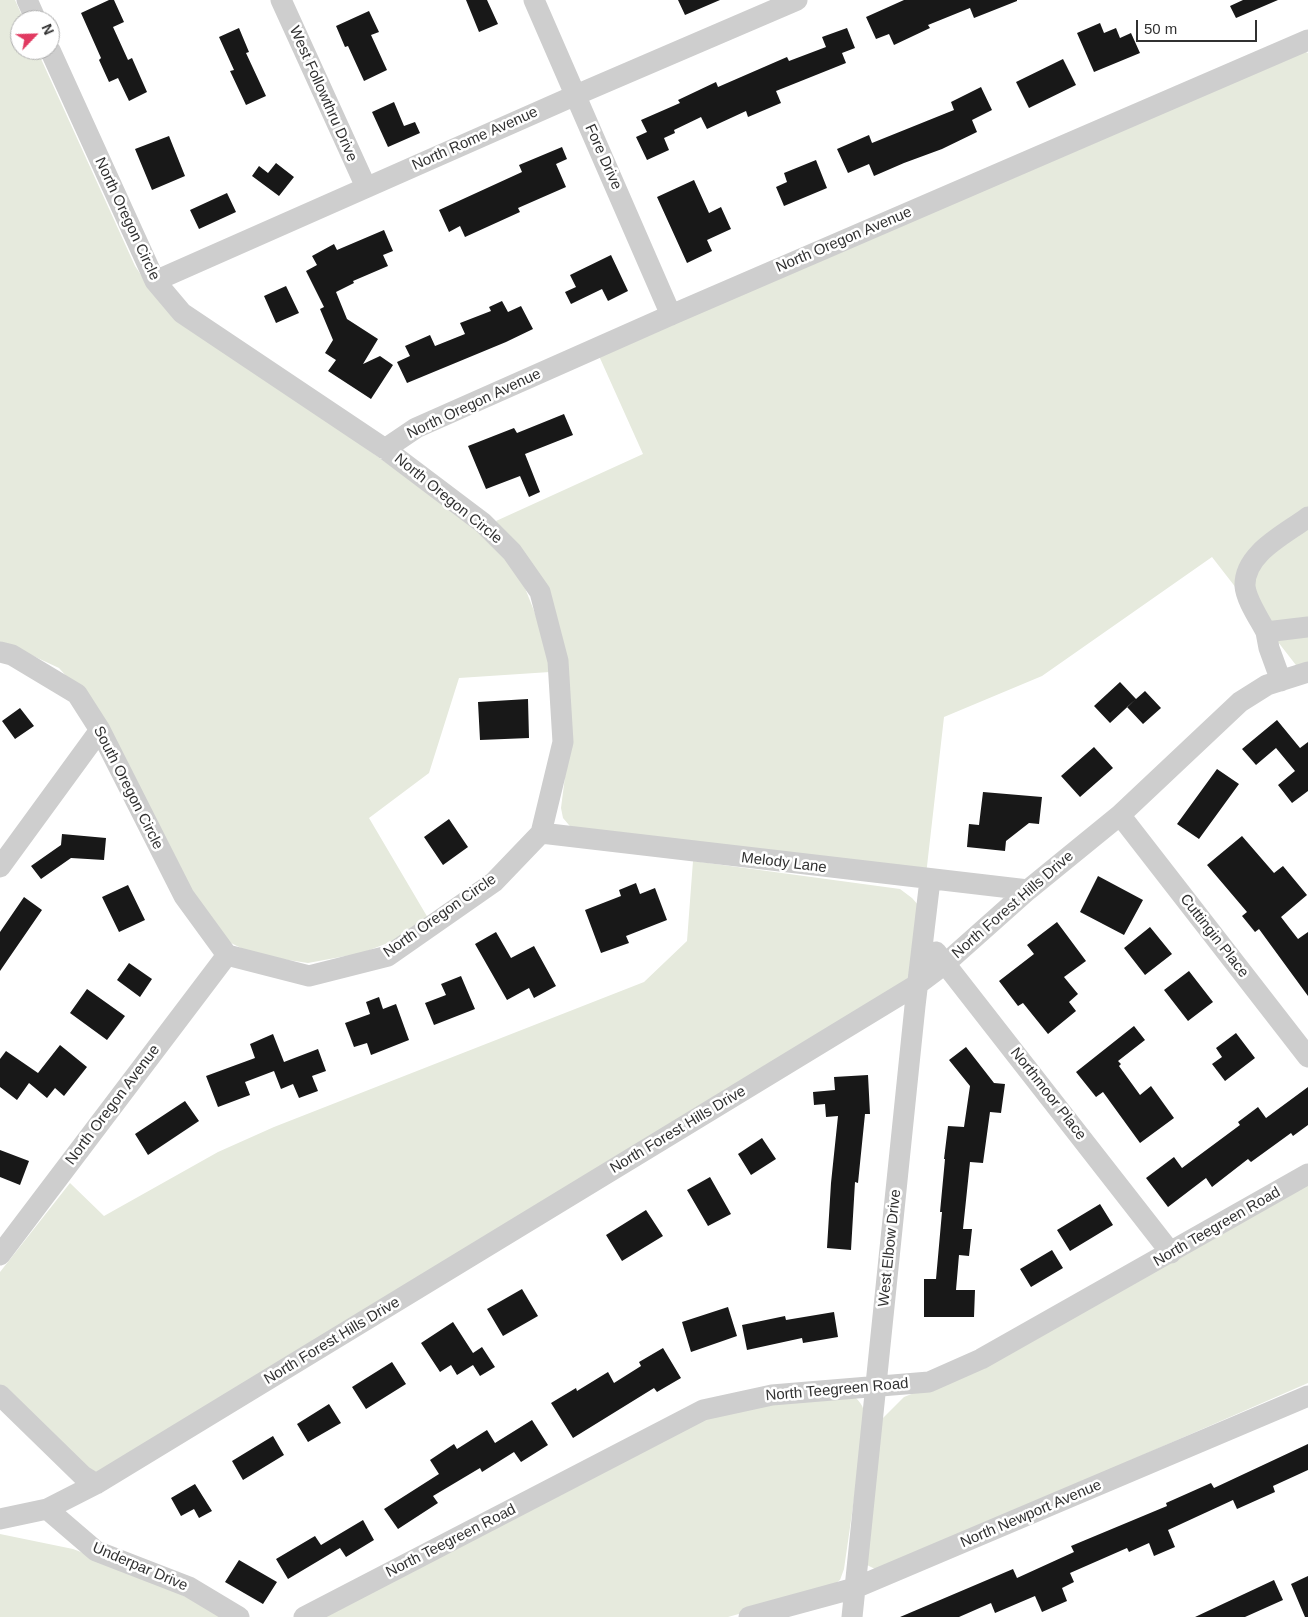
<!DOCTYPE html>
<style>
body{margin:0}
#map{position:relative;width:1308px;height:1617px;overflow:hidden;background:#fff;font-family:Arial,sans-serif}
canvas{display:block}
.north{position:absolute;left:10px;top:10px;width:50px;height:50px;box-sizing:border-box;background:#fff;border:1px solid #adadad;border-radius:50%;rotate:66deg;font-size:14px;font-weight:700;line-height:20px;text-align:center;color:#313131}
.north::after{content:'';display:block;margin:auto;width:18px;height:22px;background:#e13a61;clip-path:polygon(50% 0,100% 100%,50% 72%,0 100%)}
.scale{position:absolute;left:1136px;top:20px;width:121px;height:22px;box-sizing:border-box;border:2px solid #313131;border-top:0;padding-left:6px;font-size:15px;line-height:18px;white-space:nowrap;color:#313131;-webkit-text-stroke:4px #fff;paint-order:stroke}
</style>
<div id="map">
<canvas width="1308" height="1617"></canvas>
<div class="north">N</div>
<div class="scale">50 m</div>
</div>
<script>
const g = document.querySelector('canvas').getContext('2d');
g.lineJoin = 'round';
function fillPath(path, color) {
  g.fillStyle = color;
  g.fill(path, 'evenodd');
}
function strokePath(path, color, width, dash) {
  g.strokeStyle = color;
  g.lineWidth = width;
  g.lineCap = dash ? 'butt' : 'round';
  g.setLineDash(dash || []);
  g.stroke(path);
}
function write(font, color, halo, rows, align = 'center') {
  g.font = font + ' Arial,sans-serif';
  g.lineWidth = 5;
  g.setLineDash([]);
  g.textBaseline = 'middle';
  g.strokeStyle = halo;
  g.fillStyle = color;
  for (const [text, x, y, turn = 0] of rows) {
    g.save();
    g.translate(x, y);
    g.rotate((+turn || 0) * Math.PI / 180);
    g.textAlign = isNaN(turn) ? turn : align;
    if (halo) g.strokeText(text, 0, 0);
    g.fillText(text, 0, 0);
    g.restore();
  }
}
const green = new Path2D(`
 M0 0H15L24 20H20V50H37L135 266 149 287 312 410 457 513 494 543 525 588 542 631 550 672 459 678 429 773 369 818 428 918 398 939 362 953 308 963 255 955 229 942 198 906 86 698 59 668 16 648 0 644Z
 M1304 51 1308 53V667L1299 669 1212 557 1042 676 944 717 926 875 574 831 563 818 561 808 566 769 556 630 496 521 643 454 599 356Z
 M693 861 900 889 912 898 919 906 908 981 97 1477 0 1397V1272L70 1183 104 1216 218 1152 274 1127 644 982 687 941Z
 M1308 1182V1383L886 1567 875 1569 865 1564 882 1419 904 1397 924 1389Z
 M856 1398C864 1406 865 1412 865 1423L844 1569 840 1580 828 1589 728 1617H317L700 1420 766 1403Z
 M0 1534 73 1549 134 1572 228 1617H0Z`);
const building = new Path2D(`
 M109 0H114L124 22 113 27 128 60 132 58 147 92 129 101 118 78 109 82 99 60 101 58 81 13Z
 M466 0H487L498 24 479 32Z
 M678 0H720L685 15Z
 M904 0H1017V1L974 18 970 8 928 25 930 28 894 45 889 34 876 39 866 17Z
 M1243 0H1278L1236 18 1230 6Z
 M369 11 379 32 371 35 387 70 364 81 348 46 345 47 336 26Z
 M1100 23 1104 33 1116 28 1120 38 1131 33 1140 53 1094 72 1077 33Z
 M239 28 249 52 246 53 266 96 246 105 230 71 234 70 219 37Z
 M847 28 855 48 842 53 846 63 776 91 781 103 748 117 746 111 707 129 701 117 674 130 675 133 664 138 669 150 647 160 636 137 647 132 641 120 680 103 678 100 716 82 718 87 787 57 789 61 826 47 822 37Z
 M1063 59 1076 85 1029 108 1016 82Z
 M981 87 992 110 972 120 977 132 942 149 904 163 874 176 869 164 848 173 837 149 869 135 872 143 954 110 951 102Z
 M394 102 404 126 415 122 420 133 388 147 372 112Z
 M169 136 185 176 152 190 135 149Z
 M562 147 567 159 556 164 566 187 518 208 520 212 465 237 460 226 449 232 439 210 522 172 519 165Z
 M816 160 827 188 784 206 776 187 787 182 784 173Z
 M276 163 294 177 279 196 252 176 259 166 268 173Z
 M694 180 709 213 721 207 731 229 707 240 712 251 687 263 657 197Z
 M227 193 236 212 199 229 190 210Z
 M384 230 393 251 383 255 388 266 353 281 354 283 336 292 347 319 378 339 363 364 380 356 393 365 371 399 328 371 336 360 325 353 333 340 320 309 324 307 306 271 317 265 312 256 334 244 337 250Z
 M611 255 628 291 608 301 602 289 571 304 565 292 576 287 570 275Z
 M286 286 299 313 276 323 264 296Z
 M502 301 508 312 521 306 533 329 506 342 407 383 397 362 410 356 405 346 430 335 435 346 465 334 460 323 491 311 489 307Z
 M564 414 573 435 525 454 540 492 529 497 520 476 486 489 468 446 514 428 517 433Z
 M1120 682 1136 699 1110 723 1094 706Z
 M1145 691 1161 708 1143 724 1127 707Z
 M528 699 529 738 480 740 478 702Z
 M20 708 34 726 15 739 2 721Z
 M1277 720 1300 748 1308 742V791L1292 803 1278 785 1295 771 1276 748 1256 765 1242 749Z
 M1094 747 1113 768 1080 797 1061 776Z
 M1217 769 1239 784 1199 839 1177 824Z
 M983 792 1042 797 1039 824 1029 823 1006 841 1005 851 967 847 969 824 979 825Z
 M449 819 468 847 443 865 424 837Z
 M62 834 106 838 104 860 71 858 41 879 31 866 61 845Z
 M1242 836 1274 873 1283 866 1307 895 1281 917 1298 939 1308 932V996L1259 929 1255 932 1242 916 1247 912 1207 865Z
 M1098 876 1143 900 1124 935 1080 912Z
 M636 883 640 894 655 888 667 920 626 936 629 943 601 953 585 910 621 896 619 890Z
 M128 885 145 920 119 932 102 897Z
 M24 897 42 910 0 971V932Z
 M1057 922 1086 961 1064 977 1078 994 1069 1002 1076 1011 1048 1034 1023 1003 1018 1006 999 981 1034 954 1027 945Z
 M1150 927 1172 954 1145 975 1124 948Z
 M496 932 511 958 534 946 556 986 534 998 529 988 507 1000 475 944Z
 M129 963 152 979 140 997 117 980Z
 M1189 971 1213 1002 1188 1021 1164 990Z
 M461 976 475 1009 434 1025 425 1003 446 995 441 984Z
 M87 989 125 1016 107 1040 70 1013Z
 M379 997 383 1009 396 1004 409 1040 371 1055 367 1043 354 1047 345 1023 370 1014 366 1002Z
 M1134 1026 1145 1040 1118 1061 1121 1064 1119 1066 1140 1095 1151 1086 1174 1118 1140 1143 1103 1092 1096 1097 1076 1072Z
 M1236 1033 1255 1058 1225 1081 1212 1064 1222 1057 1216 1048Z
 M273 1034 284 1062 318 1049 326 1071 312 1076 318 1091 299 1098 293 1084 281 1089 274 1071 245 1082 250 1095 218 1107 206 1076 255 1058 250 1044Z
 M60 1045 87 1067 64 1096 55 1088 47 1098 29 1083 17 1100 0 1087V1059L6 1051 38 1073Z
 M966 1047 994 1083 1005 1084 1001 1113 990 1112 983 1163 970 1162 963 1229H972L969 1256 959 1255 956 1290H975L974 1317H924V1279H936L942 1212H940L945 1159H944L948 1126 964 1127 970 1086 949 1060Z
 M868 1075 870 1114H865L858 1183 855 1182 851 1250 827 1248 831 1183 838 1116 826 1117 825 1104 814 1105 813 1092 835 1090 834 1077Z
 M1308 1087V1125L1293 1136 1291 1133 1251 1162 1248 1159 1212 1187 1206 1178 1168 1207 1146 1178 1174 1157 1182 1168 1240 1125 1238 1122 1258 1107 1266 1118Z
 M185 1101 199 1121 148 1155 135 1134Z
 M762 1138 776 1159 751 1175 738 1154Z
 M0 1150 29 1161 20 1185 0 1177Z
 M710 1177 731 1214 708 1226 687 1190Z
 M1100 1204 1113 1225 1070 1251 1057 1230Z
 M646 1210 663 1236 622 1261 606 1235Z
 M1052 1250 1063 1268 1031 1287 1020 1269Z
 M522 1289 538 1316 503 1336 487 1309Z
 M728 1307 737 1336 691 1352 682 1322Z
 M834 1312 838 1337 803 1343 802 1338 747 1350 742 1325 785 1316 786 1320Z
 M453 1322 473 1353 482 1347 495 1367 480 1376 473 1365 457 1375 451 1365 440 1372 421 1343Z
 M663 1348 681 1378 657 1392 654 1388 573 1438 551 1403 576 1388 577 1391 608 1372 614 1383 641 1366 639 1362Z
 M392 1362 406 1384 366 1409 352 1387Z
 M329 1404 341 1423 308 1442 297 1424Z
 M532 1420 548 1445 521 1462 514 1452 482 1472 480 1468 433 1496 438 1503 398 1529 384 1509 439 1474 430 1460 454 1444 457 1449 487 1430 495 1443Z
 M273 1436 284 1455 243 1480 232 1461Z
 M1308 1444V1470L1273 1486 1275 1492 1237 1509 1233 1500 1168 1530 1175 1547 1154 1556 1149 1543 1129 1552 1127 1548 1070 1573 1074 1582 1062 1588 1067 1601 1042 1612 1035 1596 995 1613 991 1603 959 1617H900L1013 1569 1017 1578 1074 1552 1071 1546 1167 1506 1166 1503 1211 1483 1214 1488Z
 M195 1484 212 1511 199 1518 194 1509 181 1516 171 1498Z
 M363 1520 374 1540 346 1557 340 1548 288 1579 276 1559 315 1536 321 1545Z
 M239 1560 277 1582 263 1604 225 1582Z
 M1308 1576V1617H1305L1291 1584Z
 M1274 1580 1283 1600 1245 1617H1195Z`);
const minor = new Path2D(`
 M27 0 36 20
 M281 0 366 187
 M534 0 671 315
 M50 50 155 281 182 313 385 449 483 523 512 552 540 592 558 661 563 742 541 833 494 882 388 956 309 976 227 955
 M155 281 576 95 797 0
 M385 449 416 428 671 315 1308 40
 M1266 632C1260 620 1246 600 1245 586 1244 553 1286 534 1308 517
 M0 652 12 655 77 694 100 730 184 896 227 955
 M1281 681 1269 648 1266 632 1308 627
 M1120 815 1308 1057
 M541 833 1028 890
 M0 867 100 730
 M936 952 1171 1253
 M0 1255 227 955
 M0 1395 83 1476 96 1484
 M47 1509 96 1551 189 1587 239 1617
 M0 1519 47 1509 96 1484 918 984 946 963 1028 890 1120 815 1240 702 1267 685 1308 672
 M304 1617 703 1410 772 1395 929 1382 981 1359 1308 1174
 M749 1617 855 1588 1308 1396
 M852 1617 915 1006 930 880`);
const streetNames = [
 ["West Followthru Drive",323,94,66],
 ["North Rome Avenue",475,139,-24],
 ["Fore Drive",603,157,66],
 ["North Oregon Circle",127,219,65],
 ["North Oregon Avenue",844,240,-23],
 ["North Oregon Avenue",474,404,-25],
 ["North Oregon Circle",448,499,39],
 ["South Oregon Circle",128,788,63],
 ["Melody Lane",784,863,7],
 ["North Forest Hills Drive",1013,905,-41],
 ["North Oregon Circle",440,916,-35],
 ["Cuttingin Place",1214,936,52],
 ["Northmoor Place",1048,1094,52],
 ["North Oregon Avenue",113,1105,-53],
 ["North Forest Hills Drive",678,1130,-31],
 ["North Teegreen Road",1217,1227,-30],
 ["West Elbow Drive",890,1248,-84],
 ["North Forest Hills Drive",332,1341,-31],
 ["North Teegreen Road",837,1390,-5],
 ["North Newport Avenue",1031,1514,-23],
 ["North Teegreen Road",451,1541,-27],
 ["Underpar Drive",140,1567,23]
];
fillPath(green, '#e6eadd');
fillPath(building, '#181818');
strokePath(minor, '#cecece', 21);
write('15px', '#313131', '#fff', streetNames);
</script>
